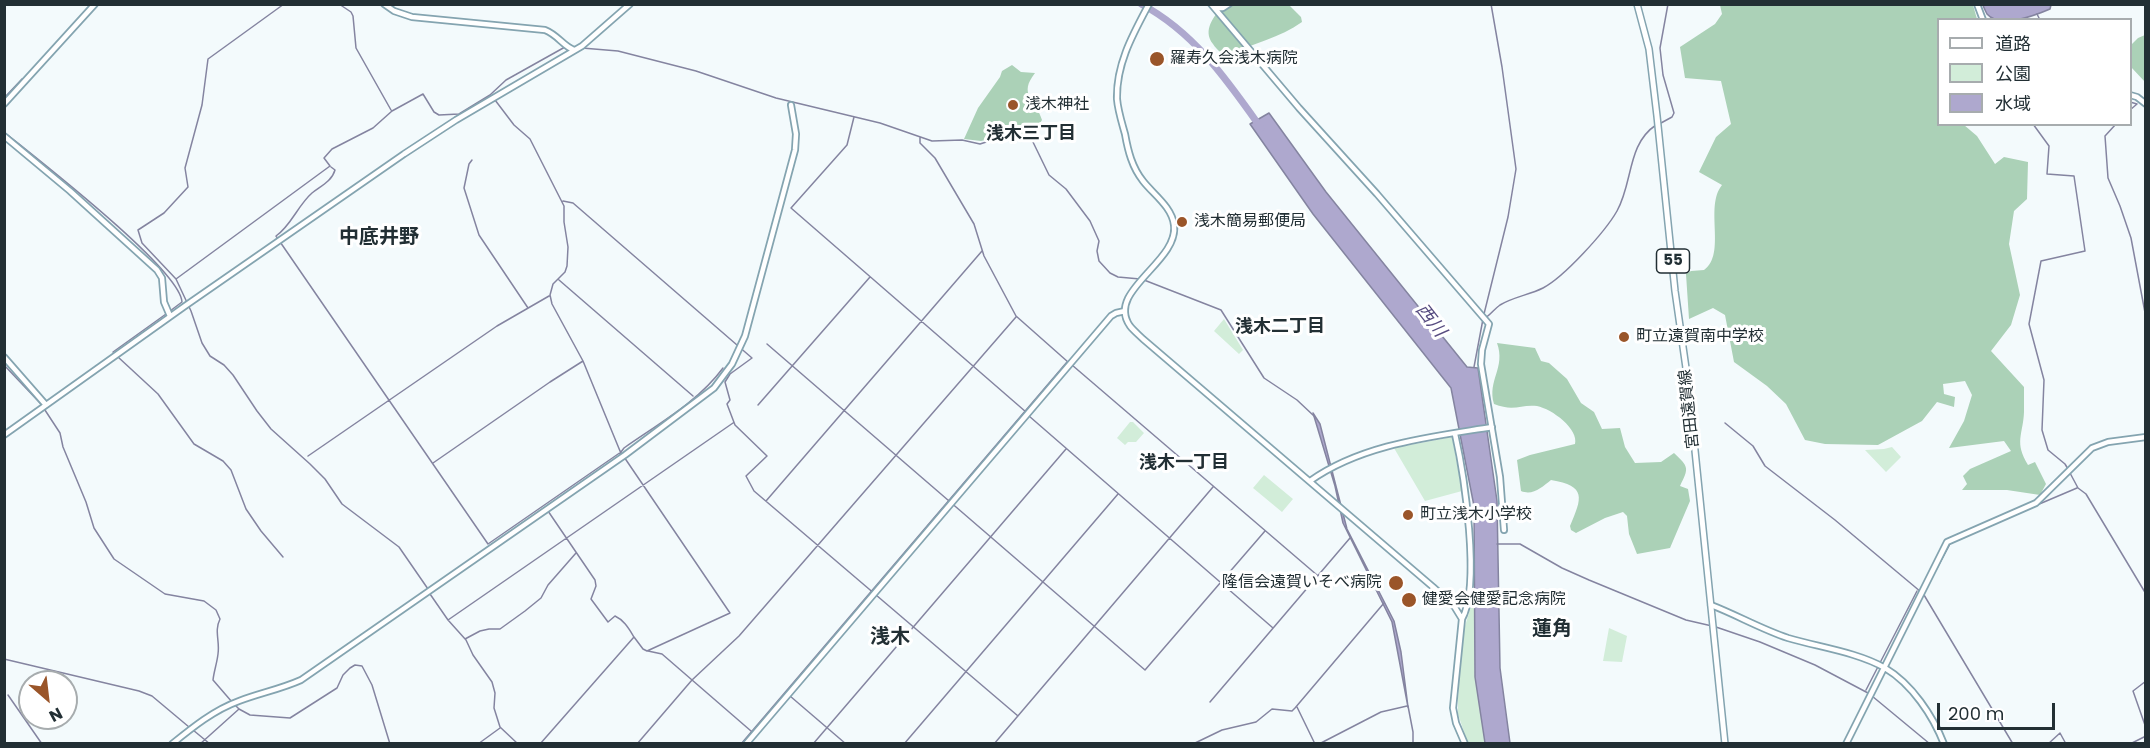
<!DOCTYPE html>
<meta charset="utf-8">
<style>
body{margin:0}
#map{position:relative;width:2150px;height:748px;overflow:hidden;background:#f3fafc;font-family:Poppins,"Noto Sans JP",sans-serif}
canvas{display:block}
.frame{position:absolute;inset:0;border:6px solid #222f34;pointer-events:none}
.legend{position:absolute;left:1937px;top:18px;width:195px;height:108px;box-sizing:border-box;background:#fff;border:2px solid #a7acae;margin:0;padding:8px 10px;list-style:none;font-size:18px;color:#222f34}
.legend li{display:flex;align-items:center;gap:12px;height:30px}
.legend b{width:30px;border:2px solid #a7acae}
.north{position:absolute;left:18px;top:670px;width:60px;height:60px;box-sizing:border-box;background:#fff;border:2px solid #a7acae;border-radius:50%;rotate:152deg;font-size:16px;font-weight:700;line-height:24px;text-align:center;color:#222f34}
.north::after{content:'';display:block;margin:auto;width:21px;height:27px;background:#9a5529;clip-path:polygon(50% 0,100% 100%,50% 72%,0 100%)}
.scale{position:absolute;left:1937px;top:703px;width:118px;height:27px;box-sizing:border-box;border:3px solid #222f34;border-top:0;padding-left:8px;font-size:18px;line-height:21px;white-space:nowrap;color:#222f34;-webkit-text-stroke:4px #fff;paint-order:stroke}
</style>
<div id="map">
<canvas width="2150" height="748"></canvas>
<div class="frame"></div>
<ul class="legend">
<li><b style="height:8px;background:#fff"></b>道路</li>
<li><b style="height:16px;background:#d2edd9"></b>公園</li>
<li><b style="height:16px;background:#aea8ce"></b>水域</li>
</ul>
<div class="north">N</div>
<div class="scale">200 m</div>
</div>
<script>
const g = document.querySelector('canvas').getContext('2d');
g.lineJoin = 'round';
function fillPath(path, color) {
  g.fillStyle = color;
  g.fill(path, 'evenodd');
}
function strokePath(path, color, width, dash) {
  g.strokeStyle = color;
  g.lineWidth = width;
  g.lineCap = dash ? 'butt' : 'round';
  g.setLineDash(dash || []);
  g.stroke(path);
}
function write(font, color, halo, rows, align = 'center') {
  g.font = font + ' Poppins,"Noto Sans JP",sans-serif';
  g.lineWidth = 6;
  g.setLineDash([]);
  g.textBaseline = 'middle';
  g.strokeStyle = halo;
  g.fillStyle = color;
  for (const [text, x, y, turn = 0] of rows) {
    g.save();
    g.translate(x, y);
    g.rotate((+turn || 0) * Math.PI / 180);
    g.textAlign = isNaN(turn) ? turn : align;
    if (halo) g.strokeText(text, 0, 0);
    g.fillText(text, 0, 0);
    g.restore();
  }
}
const green = new Path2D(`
 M1224 319 1243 350 1239 354 1214 331Z
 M1130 422H1133L1144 433 1136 442H1128L1125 445 1117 438Z
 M1452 437 1462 491 1425 501 1394 448Z
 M1892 447 1901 457 1886 472 1865 450 1884 449Z
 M1264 475 1293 499 1282 512 1253 488Z
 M1472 603 1474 605 1475 677 1485 743 1468 744 1458 714V698L1462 636Z
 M1609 628 1627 636 1622 662 1603 661Z`);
const forest = new Path2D(`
 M1224 5H1289L1301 17 1302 22C1280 38 1253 43 1229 55 1221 54 1217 50 1213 44 1202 30 1214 16 1224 5Z
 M1720 5H1973L1977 19 1938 20V124L1964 125 1977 136 1995 164 2004 157 2028 162 2027 199 2014 211 2009 244 2020 295 2011 325 1991 351 2024 387C2024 396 2024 404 2024 412 2023 435 2014 442 2028 465L2035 462 2046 484 2040 495 2007 490H1962L1967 484 1963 476 1970 469 2011 451 2004 441 1949 448 1964 421 1972 395 1965 381 1943 384 1944 394 1955 397 1954 407 1937 402 1922 421 1878 445 1825 444 1805 440 1786 404 1767 386 1734 362 1725 315 1713 308 1689 319 1686 274 1691 271 1704 270C1727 254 1704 207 1722 185L1699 172 1716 137 1731 124 1721 81 1685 78 1680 47 1715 24 1722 14Z
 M2145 35 2146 82H2145L2131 67 2130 46 2138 38Z
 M1012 65 1021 72 1035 73C1018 95 1035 98 1042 120L1037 128 1028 134 1015 133 981 141 964 139 978 108 1000 77 1002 71Z
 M1497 343 1535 348 1541 361 1549 363 1567 379 1581 403 1594 412 1602 429 1620 428 1625 447 1635 463 1661 462 1674 453C1689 467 1689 468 1680 486L1688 489 1690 501 1670 548 1637 554 1629 534 1627 516 1623 512 1605 518 1576 533 1571 530 1570 526C1582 498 1587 486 1551 480 1542 487 1533 496 1521 491L1517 460 1530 455 1575 444C1579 429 1552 409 1537 406 1521 404 1514 412 1494 404 1487 380 1506 368 1497 343Z`);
const water = new Path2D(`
 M1983 5H2051L2050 9C2036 15 2000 29 1987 14 1987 14 1983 6 1983 5Z
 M1269 113 1326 192 1467 367 1478 368 1497 501 1500 668 1510 743H1485L1475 677 1474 506 1451 388 1313 214 1250 124Z
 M1313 413 1320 424 1347 529 1394 621 1401 652 1408 707 1392 622 1343 523 1335 486Z`);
const stream = new Path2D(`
 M284 4 208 59 202 105 185 168 188 187 164 213 138 230 142 243 176 279 191 311 202 343 210 356 224 365 233 375 257 411 271 429 310 464 325 479 342 504 399 547 428 589
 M339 4 351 12 353 16 356 48 391 110
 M2037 14 2040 20
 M582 48 618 51 696 71 776 98 880 123 932 141 962 140 980 144 1005 136 1026 135 1032 140 1049 175 1066 189 1090 221 1099 241 1097 251 1099 261 1110 273 1118 277 1140 279
 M4 98 22 79
 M495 100 514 125 530 139 564 206V222L568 247 567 266 565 272 553 284 550 295 552 304 583 361 620 451 730 613 647 651 643 649 634 637 540 744
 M2130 102 2137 104 2130 110
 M854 117 847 145 791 208 1026 412
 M1661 123 1672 117 1674 113 1663 75 1660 48 1668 4
 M2033 124 2049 146 2047 174 2074 176 2085 251 2041 261 2029 324 2044 380 2042 430 2048 450 2065 464 2068 469
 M2116 124 2105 136 2108 178 2120 206 2131 238 2146 318
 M4 132C36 158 180 269 182 302L170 311
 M920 138V143L935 158 974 224 984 256 1016 316 1068 362
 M472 160 469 164 464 188 479 235 528 308
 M331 167 335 170C332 181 321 186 312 193 298 205 291 226 276 236L488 544 621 452 624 448C658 424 698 402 723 368
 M563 201 573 203 752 358 730 374 725 382 730 400 727 404 735 425 767 456 746 476 754 491 1018 716
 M176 279 330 166 324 158 332 149 373 128 392 111 423 94 434 112 439 115 459 114 490 95 506 80 565 47
 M559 280 693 396
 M1144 280 1221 310 1264 378 1297 400 1314 416
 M1484 314 1508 217 1516 169 1502 67 1491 4
 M1482 320C1490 316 1493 310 1500 305 1513 297 1529 295 1543 288 1564 277 1605 232 1617 211 1633 183 1627 144 1656 125
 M767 344 1145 670 1265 531
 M113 352 166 314
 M118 357 158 394 194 444 223 461 231 470 246 509 261 531 283 557
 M4 365 41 404 60 433 63 447 86 502 94 528 114 559 165 594 204 601 216 610 220 619C214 631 220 641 218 654 217 663 214 671 213 680L232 702
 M1072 365 1317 575
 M1474 367 1483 319
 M758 405 870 277
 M1029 416 1273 628
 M1725 423 1753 446 1765 466 1835 520 1921 592
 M308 456 497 326 549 296
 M433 463 550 382 583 361
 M2070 473 2078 488 2086 494 2146 594
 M766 501 982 251
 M548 511 595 580 596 586 591 599 608 622 615 616C624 620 629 629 634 637
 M2004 519 2077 488
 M1497 544H1520L1562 568 1589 580 1686 620 1712 626
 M1936 570 1951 542
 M430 594 448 620 466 640 473 655 492 682 495 693 494 708 500 727 518 744
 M1924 595 2013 744
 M448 620 733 423
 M1716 627 1760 642 1815 665 1868 693
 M465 639 480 631 489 629H500L525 611 541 598 548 585 576 553
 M648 651 662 654 751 731
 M4 659 139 691 152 696 189 727
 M2146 681 2133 691 2146 728
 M1866 690 1917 591
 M8 695 42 744
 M790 696 846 744
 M1872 696 1930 744
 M1210 702 1350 538
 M235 705 239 709 250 715 290 718 337 688 343 675 350 668 355 665 362 666 372 685 390 744
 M1408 706 1413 732V744
 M1297 707 1315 744
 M193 730 210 744
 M200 744 239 709
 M478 744 500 728
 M637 744 692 680 739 636 1016 317
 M741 744 1067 362
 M813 744 1066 449
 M904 744 1118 494
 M994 744 1213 487
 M1193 744 1222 730 1256 722 1272 709 1292 711 1295 708 1384 603
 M1319 744 1381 712 1407 706
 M2048 744 2060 733 2066 744
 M2130 744 2146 736`);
const river = new Path2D(`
 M1141 4C1194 32 1227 80 1261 128`);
const secondary = new Path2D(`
 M384 4 394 11 412 17 545 30C558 35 563 46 574 50
 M1149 4C1133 34 1116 64 1117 99 1118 111 1122 123 1125 134 1128 151 1132 167 1143 181 1153 194 1172 207 1174 225 1179 262 1105 291 1130 326 1134 331 1139 335 1143 339L1433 587 1454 606 1462 619
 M1211 4 1299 108 1377 194 1489 324 1482 350 1481 364 1500 477 1504 530
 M1977 4 1983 20
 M1215 8H1223L1229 4
 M2130 95 2137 97 2146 104
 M4 104 95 4
 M4 136 70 191 157 270 162 278 164 302 170 316
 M4 357 46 405
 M1455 434C1464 474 1481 585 1462 619L1453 708 1456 723 1465 744
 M4 435 185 306 404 154 456 120 582 46 630 4
 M1310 481C1362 444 1431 437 1492 427
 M1711 605C1737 615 1761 629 1788 638 1818 647 1857 652 1885 668 1912 684 1933 716 1944 744
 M172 744C193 727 214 710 239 701 260 693 281 689 301 680L625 455 714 388 732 364 745 336 795 150 796 134 791 105
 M746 744 1111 316 1116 313 1125 311
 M1846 744 1947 542 2036 503 2092 448 2108 442 2146 437`);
const primary = new Path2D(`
 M1637 4 1649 49 1657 116 1675 291 1688 382 1725 744`);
const markers = [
 [1157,59,8,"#9a5529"],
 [1013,105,6,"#9a5529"],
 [1182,222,6,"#9a5529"],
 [1624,337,6,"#9a5529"],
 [1408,515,6,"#9a5529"],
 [1396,583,8,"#9a5529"],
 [1409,600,8,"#9a5529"]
];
const shields = [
 [1673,261,33]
];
const shieldNames = [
 ["55",1673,261]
];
const poiNames = [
 ["羅寿久会浅木病院",1170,59],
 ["浅木神社",1025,105],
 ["浅木簡易郵便局",1194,222],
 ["町立遠賀南中学校",1636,337],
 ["町立浅木小学校",1420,515],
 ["隆信会遠賀いそべ病院",1382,583,"right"],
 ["健愛会健愛記念病院",1422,600]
];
const streetNames = [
 ["宮田遠賀線",1690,409,-96]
];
const neighbourhoodNames = [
 ["浅木三丁目",1031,134],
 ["浅木二丁目",1280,327],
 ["浅木一丁目",1184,463]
];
const waterNames = [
 ["西川",1430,321,52]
];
const quarterNames = [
 ["中底井野",379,238],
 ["蓮角",1552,630],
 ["浅木",890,638]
];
fillPath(green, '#d2edd9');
fillPath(forest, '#abd1b7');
fillPath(water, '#aea8ce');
strokePath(water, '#8484a0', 1.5);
strokePath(stream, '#8484a0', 1.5);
strokePath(river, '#aea8ce', 7);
strokePath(secondary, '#84a4b0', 8);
strokePath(primary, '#84a4b0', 8);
strokePath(secondary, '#fff', 4.5);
strokePath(primary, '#fff', 5);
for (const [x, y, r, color] of markers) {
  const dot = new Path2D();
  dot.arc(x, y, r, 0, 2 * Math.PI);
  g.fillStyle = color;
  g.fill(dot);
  strokePath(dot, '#fff', 2);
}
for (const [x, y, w] of shields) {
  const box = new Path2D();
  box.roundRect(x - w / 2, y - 12, w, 24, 4.5);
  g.fillStyle = '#fff';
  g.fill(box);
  strokePath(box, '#222f34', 1.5);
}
write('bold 15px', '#222f34', null, shieldNames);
write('16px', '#222f34', '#fff', poiNames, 'left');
write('16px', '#222f34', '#fff', streetNames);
write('bold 18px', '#222f34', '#fff', neighbourhoodNames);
write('italic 18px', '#574c80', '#fff', waterNames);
write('bold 20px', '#222f34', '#fff', quarterNames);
</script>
